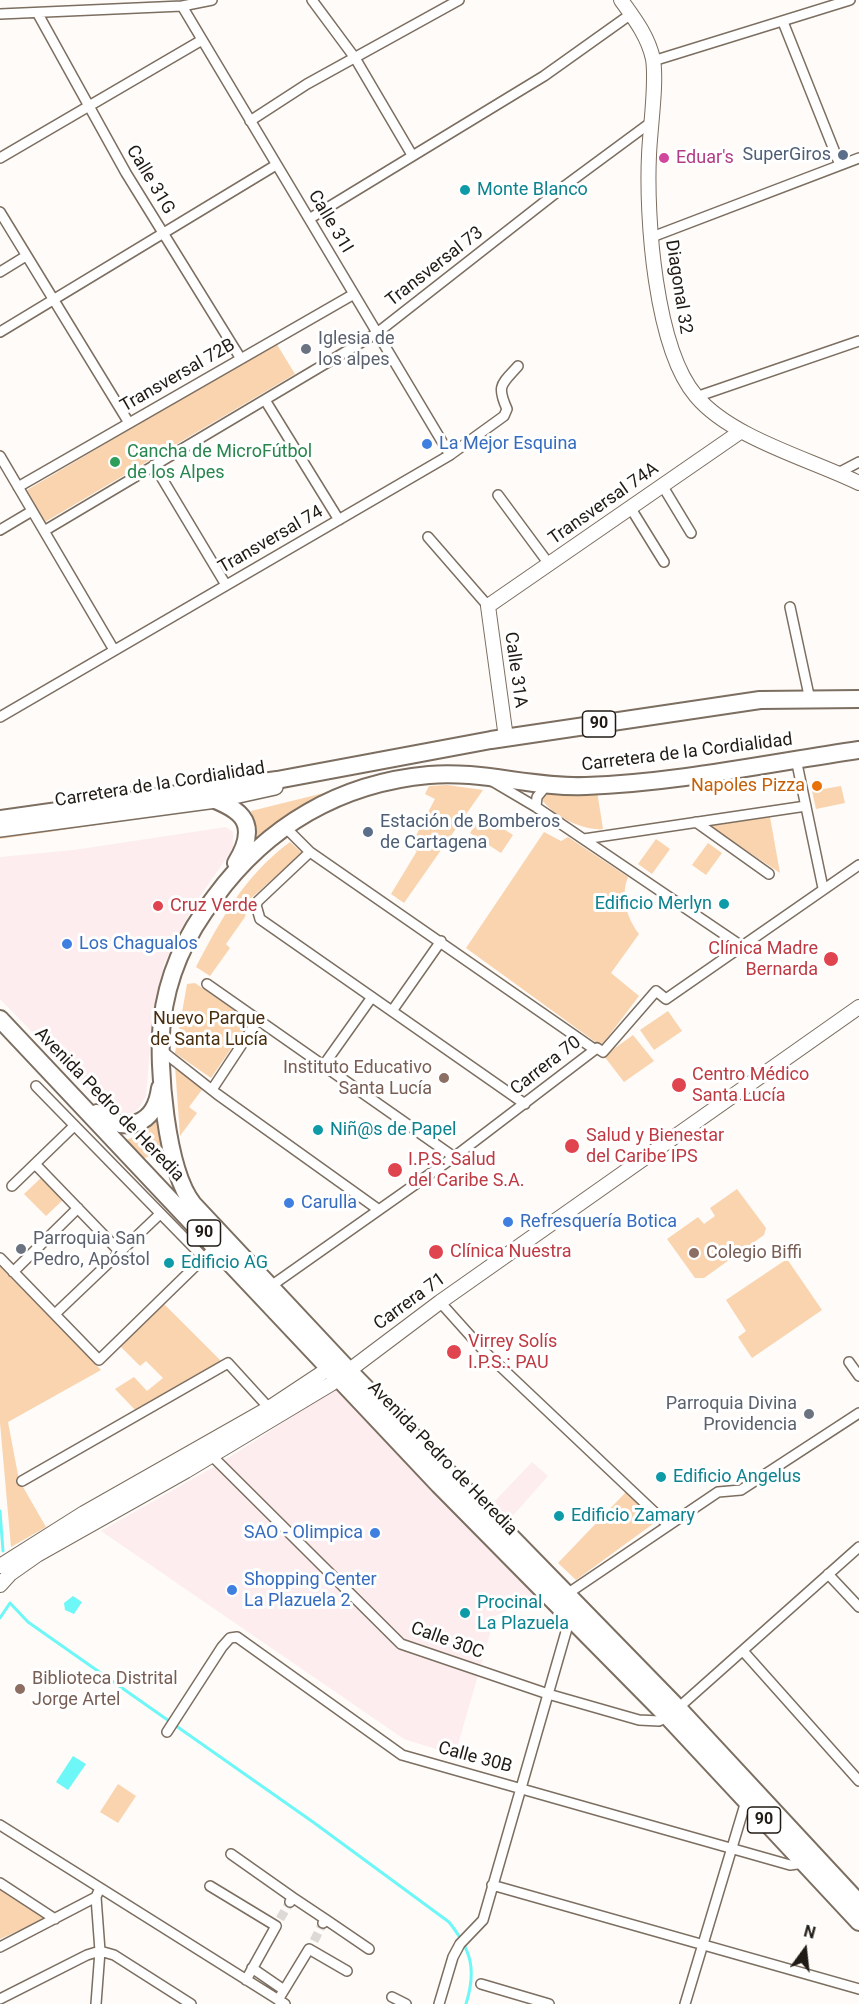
<!DOCTYPE html>
<meta charset="utf-8">
<style>
body{margin:0}
#map{position:relative;width:859px;height:2004px;overflow:hidden;background:#fefbf8;font-family:Roboto,sans-serif}
canvas{display:block}
.north{position:absolute;left:775px;top:1920px;width:60px;height:60px;-webkit-text-stroke:4px #fff;paint-order:stroke;rotate:15deg;font-size:16px;font-weight:700;line-height:24px;text-align:center;color:#211b15}
.north::after{content:'';display:block;margin:auto;width:21px;height:27px;background:#211b15;clip-path:polygon(50% 0,100% 100%,50% 72%,0 100%)}
</style>
<div id="map">
<canvas width="859" height="2004"></canvas>
<div class="north">N</div>
</div>
<script>
const g = document.querySelector('canvas').getContext('2d');
g.lineJoin = 'round';
function fillPath(path, color) {
  g.fillStyle = color;
  g.fill(path, 'evenodd');
}
function strokePath(path, color, width, dash) {
  g.strokeStyle = color;
  g.lineWidth = width;
  g.lineCap = dash ? 'butt' : 'round';
  g.setLineDash(dash || []);
  g.stroke(path);
}
function write(font, color, halo, rows, align = 'center') {
  g.font = font + ' Roboto,sans-serif';
  g.lineWidth = 6;
  g.setLineDash([]);
  g.textBaseline = 'middle';
  g.strokeStyle = halo;
  g.fillStyle = color;
  for (const [text, x, y, turn = 0] of rows) {
    g.save();
    g.translate(x, y);
    g.rotate((+turn || 0) * Math.PI / 180);
    g.textAlign = isNaN(turn) ? turn : align;
    if (halo) g.strokeText(text, 0, 0);
    g.fillText(text, 0, 0);
    g.restore();
  }
}
const commercial = new Path2D(`
 M226 827 233 832V849L193 906 164 964 151 1035 146 1096 139 1108 133 1113H115L104 1106 0 999V857L74 850Z
 M334 1390 341 1391 538 1596 495 1616 455 1755 404 1739 101 1531 219 1464Z
 M532 1462 548 1476 510 1519 493 1503Z`);
const green = new Path2D(`
 M276 343 295 374 45 522 27 490Z
 M447 785 483 790 404 903 391 894 417 851 410 847 435 799 425 794 429 786Z
 M841 786 845 803 816 809 812 791Z
 M545 791H597L603 829C583 831 554 816 542 800Z
 M328 792 257 839 251 811Z
 M196 807 201 810 0 839V835Z
 M482 815 513 835 501 853 470 833Z
 M770 817 780 873 710 826Z
 M544 832 561 841 568 837 628 877C620 897 627 918 639 934L611 973 639 996 601 1046 466 948Z
 M656 839 670 849 652 874 638 864Z
 M290 842 302 853 248 901 245 917 226 944 230 948 210 976 196 967C221 919 245 875 290 842Z
 M708 843 722 853 706 875 692 865Z
 M195 983 250 1021 211 1078 175 1053 187 984Z
 M668 1011 682 1031 654 1050 640 1030Z
 M633 1035 654 1061 624 1082 604 1056Z
 M175 1066 204 1087 189 1107 197 1113 180 1136Z
 M159 1120 165 1149 160 1154 144 1158 126 1140 142 1134Z
 M43 1176 65 1198 46 1216 24 1194Z
 M737 1189 766 1228 764 1235 704 1278H695L667 1239 698 1217 704 1224 715 1216 710 1208Z
 M787 1259 822 1310 752 1358 738 1337 746 1331 726 1300Z
 M0 1265 101 1370 8 1422 19 1480 46 1527 11 1547 0 1423Z
 M163 1303 223 1363 138 1413 115 1389 134 1377 147 1391 163 1378 146 1361 140 1366 119 1345Z
 M626 1492 657 1521 576 1580 558 1563Z
 M118 1784 136 1796 118 1823 100 1812Z
 M0 1888 47 1918 0 1939Z`);
const water = new Path2D(`
 M73 1596 82 1602 74 1614 65 1610 64 1603Z
 M73 1756 86 1764 68 1790 56 1782Z`);
const stream = new Path2D(`
 M0 1511 3 1551
 M0 1618 10 1603 28 1622 313 1822 449 1922C471 1950 477 1969 466 2004`);
const streetTunnel = new Path2D(`
 M280 1919 290 1902
 M314 1941 323 1923`);
const street = new Path2D(`
 M312 0 355 58 412 155
 M182 6 450 455
 M0 14 182 6 212 0
 M38 14 126 173 241 359
 M783 22 840 165
 M653 61 850 0
 M250 121 307 84 459 0
 M0 158 202 40
 M0 212 129 423
 M309 219 544 76 631 14
 M652 237 859 158
 M0 272 26 256
 M0 332 276 165
 M696 397 859 341
 M265 400 339 520
 M0 456 114 650
 M154 465 226 585
 M838 473 859 462
 M662 485 691 533
 M18 487 354 294
 M498 495 549 564
 M630 507 664 562
 M0 530 32 511
 M44 531 377 333 566 185 650 123
 M428 537 488 606
 M790 607 810 700
 M0 717 450 455 504 416 507 409C496 385 502 384 518 366
 M796 759 823 888
 M492 781 536 807 740 945
 M536 807 537 797 546 786
 M696 822 769 874
 M284 826 310 852 594 1049
 M584 839 806 806
 M310 852 258 901 256 905 260 919 525 1104
 M207 984 454 1157
 M392 1011 441 941
 M161 1050 217 1094 379 1210
 M323 1066 372 997
 M36 1086 204 1258
 M213 1088 258 1020
 M35 1164 120 1252
 M12 1186 74 1126
 M0 1258 99 1360 216 1246
 M13 1272 78 1208
 M271 1286 454 1157 597 1048 603 1052 656 991 666 999 859 865
 M440 1302 484 1351 667 1524
 M55 1314 160 1214
 M849 1362 859 1376
 M211 1455 401 1644 548 1694 639 1720 659 1721 668 1717 859 1547
 M22 1481 228 1363 269 1408
 M828 1574 859 1607
 M567 1594 718 1492 741 1490 859 1413
 M743 1651 859 1781
 M167 1732 222 1647 230 1638 237 1637 402 1755 790 1865 804 1863
 M0 1825 285 2004
 M231 1854 292 1897 290 1902
 M0 1883 55 1919
 M492 1885 859 1989
 M210 1886 276 1926 246 1980
 M292 1897 325 1919
 M323 1923 325 1919 369 1949
 M0 1947 96 1897
 M252 1968 284 1990
 M481 1984 549 2004
 M392 1997 406 2004
 M0 1999 87 1955 100 1951 114 1955 191 2004
 M278 2000 309 1949 347 1971
 M96 2004 100 1951 96 1897 100 1888
 M439 2004 453 1957 460 1944 483 1920 570 1618
 M685 2004 746 1801`);
const secondary = new Path2D(`
 M621 0C634 18 648 36 653 59 657 84 650 128 649 155 646 217 655 348 696 396 731 438 810 459 859 483
 M506 738 488 606 740 432
 M0 1566 84 1513 269 1408 337 1363
 M0 1585 10 1574 37 1555 186 1471 331 1384 440 1302 859 1007`);
const primary = new Path2D(`
 M0 829 216 800 275 787`);
const highway = new Path2D(`
 M859 750C770 763 675 783 586 786 534 788 479 770 429 775 340 783 267 826 215 897 186 934 167 975 162 1022 157 1065 166 1170 193 1204L355 1377 678 1708 859 1903
 M199 794C237 807 263 819 236 863
 M0 819 277 780 491 740 760 700 859 699
 M0 1019 439 1485 668 1717 859 1922
 M97 1113C126 1134 155 1126 160 1088`);
const markers = [
 [843,155,6,"#5c6f8a"],
 [664,158,6,"#d1479c"],
 [465,190,6,"#0f9aa8"],
 [306,349,6,"#6b7280"],
 [427,444,6,"#3f7fe0"],
 [115,462,6,"#2e9e5b"],
 [817,786,6,"#e8710a"],
 [368,832,6,"#5c6f8a"],
 [724,904,6,"#0f9aa8"],
 [158,906,6,"#e0444e"],
 [67,944,6,"#3f7fe0"],
 [831,959,8,"#e0444e"],
 [444,1078,6,"#8d6e63"],
 [679,1085,8,"#e0444e"],
 [318,1130,6,"#0f9aa8"],
 [572,1146,8,"#e0444e"],
 [395,1170,8,"#e0444e"],
 [289,1203,6,"#3f7fe0"],
 [508,1222,6,"#3f7fe0"],
 [21,1249,6,"#6b7280"],
 [436,1252,8,"#e0444e"],
 [694,1253,6,"#8d6e63"],
 [169,1263,6,"#0f9aa8"],
 [454,1352,8,"#e0444e"],
 [809,1414,6,"#6b7280"],
 [661,1477,6,"#0f9aa8"],
 [559,1516,6,"#0f9aa8"],
 [375,1533,6,"#3f7fe0"],
 [232,1590,6,"#3f7fe0"],
 [465,1613,6,"#0f9aa8"],
 [20,1689,6,"#8d6e63"]
];
const shields = [
 [599,724,33],
 [204,1233,33],
 [764,1820,33]
];
const shieldNames = [
 ["90",599,724],
 ["90",204,1233],
 ["90",764,1820]
];
const serviceNames = [
 ["SuperGiros",831,155],
 ["Estación de Bomberos",380,822,"left"],
 ["de Cartagena",380,843,"left"]
];
const hotelNames = [
 ["Eduar's",676,158]
];
const streetNames = [
 ["Calle 31G",150,180,59],
 ["Calle 31I",330,222,59],
 ["Transversal 73",435,267,-38],
 ["Diagonal 32",678,287,81],
 ["Transversal 72B",178,376,-30],
 ["Transversal 74A",604,504,-35],
 ["Transversal 74",271,540,-30],
 ["Calle 31A",515,670,82],
 ["Carretera de la Cordialidad",687,753,-7],
 ["Carretera de la Cordialidad",160,785,-9],
 ["Carrera 70",546,1066,-38],
 ["Avenida Pedro de Heredia",109,1105,46],
 ["Carrera 71",410,1302,-36],
 ["Avenida Pedro de Heredia",442,1459,46],
 ["Calle 30C",447,1641,20],
 ["Calle 30B",475,1758,15]
];
const cultureNames = [
 ["Monte Blanco",477,190],
 ["Edificio Merlyn",712,904,"right"],
 ["Niñ@s de Papel",330,1130],
 ["Edificio AG",181,1263],
 ["Edificio Angelus",673,1477],
 ["Edificio Zamary",571,1516],
 ["Procinal",477,1603],
 ["La Plazuela",477,1624]
];
const worshipNames = [
 ["Iglesia de",318,339],
 ["los alpes",318,360],
 ["Parroquia San",33,1239],
 ["Pedro, Apóstol",33,1260],
 ["Parroquia Divina",797,1404,"right"],
 ["Providencia",797,1425,"right"]
];
const shopNames = [
 ["La Mejor Esquina",439,444],
 ["Los Chagualos",79,944],
 ["Carulla",301,1203],
 ["Refresquería Botica",520,1222],
 ["SAO - Olimpica",363,1533,"right"],
 ["Shopping Center",244,1580],
 ["La Plazuela 2",244,1601]
];
const leisureNames = [
 ["Cancha de MicroFútbol",127,452],
 ["de los Alpes",127,473]
];
const foodNames = [
 ["Napoles Pizza",805,786]
];
const healthNames = [
 ["Cruz Verde",170,906],
 ["Clínica Madre",818,949,"right"],
 ["Bernarda",818,970,"right"],
 ["Centro Médico",692,1075],
 ["Santa Lucía",692,1096],
 ["Salud y Bienestar",586,1136],
 ["del Caribe IPS",586,1157],
 ["I.P.S. Salud",408,1160],
 ["del Caribe S.A.",408,1181],
 ["Clínica Nuestra",450,1252],
 ["Virrey Solís",468,1342],
 ["I.P.S.: PAU",468,1363]
];
const parkNames = [
 ["Nuevo Parque",209,1019],
 ["de Santa Lucía",209,1040]
];
const educationNames = [
 ["Instituto Educativo",432,1068,"right"],
 ["Santa Lucía",432,1089,"right"],
 ["Colegio Biffi",706,1253],
 ["Biblioteca Distrital",32,1679],
 ["Jorge Artel",32,1700]
];
fillPath(commercial, '#fdedef');
fillPath(green, '#f9d4ae');
fillPath(water, '#6ef7f7');
strokePath(stream, '#6ef7f7', 3);
strokePath(streetTunnel, '#ddd9d6', 9, [9, 4.5]);
strokePath(street, '#7c6e60', 12);
strokePath(secondary, '#7c6e60', 16);
strokePath(primary, '#7c6e60', 18);
strokePath(highway, '#7c6e60', 20);
strokePath(street, '#fff', 9);
strokePath(secondary, '#fff', 14);
strokePath(primary, '#fff', 15);
strokePath(highway, '#fff', 16);
for (const [x, y, r, color] of markers) {
  const dot = new Path2D();
  dot.arc(x, y, r, 0, 2 * Math.PI);
  g.fillStyle = color;
  g.fill(dot);
  strokePath(dot, '#fff', 2);
}
for (const [x, y, w] of shields) {
  const box = new Path2D();
  box.roundRect(x - w / 2, y - 13, w, 26, 4.5);
  g.fillStyle = '#fff';
  g.fill(box);
  strokePath(box, '#211b15', 1.5);
}
write('bold 16px', '#211b15', null, shieldNames);
write('18px', '#4e5e75', '#fff', serviceNames, 'right');
write('18px', '#b23c85', '#fff', hotelNames, 'left');
write('18px', '#211b15', '#fff', streetNames);
write('18px', '#0d838f', '#fff', cultureNames, 'left');
write('18px', '#5b616d', '#fff', worshipNames, 'left');
write('18px', '#366cbe', '#fff', shopNames, 'left');
write('18px', '#27864d', '#fff', leisureNames, 'left');
write('18px', '#c56008', '#fff', foodNames, 'right');
write('18px', '#be3a42', '#fff', healthNames, 'left');
write('18px', '#492e0e', '#fff', parkNames);
write('18px', '#785e54', '#fff', educationNames, 'left');
</script>
